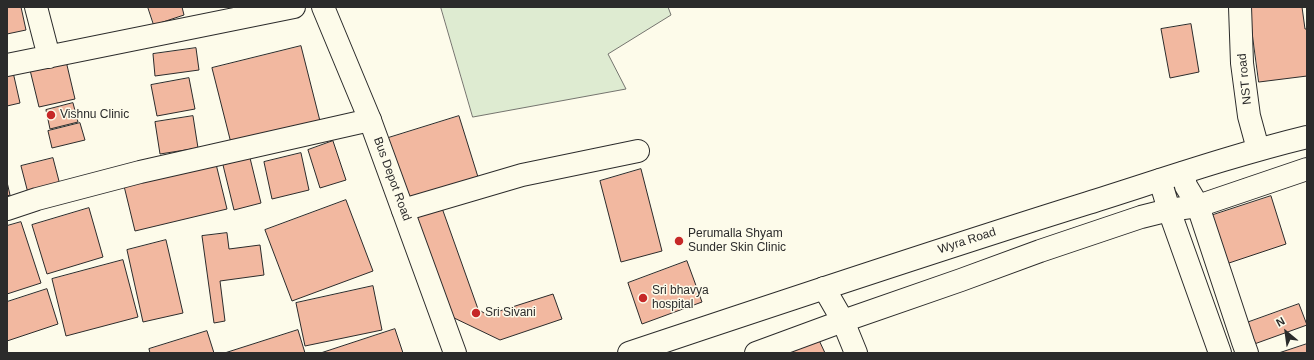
<!DOCTYPE html>
<style>
body{margin:0}
#map{position:relative;width:1314px;height:360px;overflow:hidden;background:#fdfbea;font-family:Helvetica,sans-serif}
canvas{display:block}
.frame{position:absolute;inset:0;border:8px solid #2b2b2b;pointer-events:none}
.north{position:absolute;left:1266px;top:312px;width:40px;height:40px;-webkit-text-stroke:3px #fdfbea;paint-order:stroke;rotate:331deg;font-size:11px;font-weight:700;line-height:16px;text-align:center;color:#2b2b2b}
.north::after{content:'';display:block;margin:auto;width:14px;height:18px;background:#2b2b2b;clip-path:polygon(50% 0,100% 100%,50% 72%,0 100%)}
</style>
<div id="map">
<canvas width="1314" height="360"></canvas>
<div class="frame"></div>
<div class="north">N</div>
</div>
<script>
const g = document.querySelector('canvas').getContext('2d');
g.lineJoin = 'round';
function fillPath(path, color) {
  g.fillStyle = color;
  g.fill(path, 'evenodd');
}
function strokePath(path, color, width, dash) {
  g.strokeStyle = color;
  g.lineWidth = width;
  g.lineCap = dash ? 'butt' : 'round';
  g.setLineDash(dash || []);
  g.stroke(path);
}
function write(font, color, halo, rows, align = 'center') {
  g.font = font + ' Helvetica,sans-serif';
  g.lineWidth = 3;
  g.setLineDash([]);
  g.textBaseline = 'middle';
  g.strokeStyle = halo;
  g.fillStyle = color;
  for (const [text, x, y, turn = 0] of rows) {
    g.save();
    g.translate(x, y);
    g.rotate((+turn || 0) * Math.PI / 180);
    g.textAlign = isNaN(turn) ? turn : align;
    if (halo) g.strokeText(text, 0, 0);
    g.fillText(text, 0, 0);
    g.restore();
  }
}
const green = new Path2D(`
 M441 7H668L671 15 608 54 626 89 473 117Z`);
const building = new Path2D(`
 M7 7H21L26 30 7 34Z
 M148 7H182L184 15 154 25Z
 M1249 7H1302L1305 29H1307V76L1259 82Z
 M1191 24 1199 72 1170 78 1161 29Z
 M301 46 321 125 232 147 212 68Z
 M196 48 199 70 155 76 153 54Z
 M66 61 75 99 39 107 30 70Z
 M13 72 20 103 7 106V74Z
 M189 78 195 109 157 116 151 85Z
 M73 103 78 122 50 129 46 110Z
 M193 116 198 148 160 154 155 122Z
 M459 116 478 177 404 200 385 139Z
 M80 123 85 140 52 148 48 131Z
 M333 141 346 180 320 188 308 150Z
 M301 153 309 190 272 199 264 162Z
 M53 158 60 185 28 193 21 166Z
 M250 158 261 203 234 210 223 165Z
 M216 164 227 209 135 231 124 186Z
 M641 169 662 251 621 262 600 181Z
 M7 182 10 195 7 196Z
 M1271 196 1286 244 1223 265 1207 217Z
 M346 200 373 271 292 301 265 230Z
 M89 208 103 257 47 274 32 225Z
 M442 208 478 309 487 315 553 294 562 319 500 340 450 316 416 218Z
 M21 222 41 283 7 294V226Z
 M227 233 229 249 260 245 264 275 220 281 225 321 214 323 202 236Z
 M166 240 183 313 143 322 127 250Z
 M123 260 138 317 66 336 52 279Z
 M687 261 702 302 642 324 628 283Z
 M373 286 382 330 305 346 296 303Z
 M47 289 58 324 7 341V302Z
 M1299 304 1307 325 1246 347 1238 326Z
 M395 329 403 353H321Z
 M298 330 305 353H225Z
 M207 331 214 353H150L149 349Z
 M818 338 825 353H787Z
 M1307 344V353H1279Z`);
const minor = new Path2D(`
 M36 7 49 57
 M7 65 294 7
 M7 209 37 199 140 172 370 120
 M403 210 522 175 638 151
 M824 288 843 321 856 353`);
const tertiary = new Path2D(`
 M323 7 370 120 455 353
 M1240 7 1242 63 1249 116 1258 149
 M1183 173 1186 186 1198 206 1243 342 1247 353
 M1160 180 1169 210 1220 353`);
const primary = new Path2D(`
 M629 353C782 302 934 251 1088 203 1161 180 1233 155 1307 137
 M756 353 843 321 961 280 1040 251 1141 217 1169 210 1198 206 1307 169`);
const markers = [
 [51,115,5,"#c62828"],
 [679,241,5,"#c62828"],
 [643,298,5,"#c62828"],
 [476,313,5,"#c62828"]
];
const streetNames = [
 ["NST road",1245,79,-96],
 ["Bus Depot Road",392,179,70],
 ["Wyra Road",967,241,-18]
];
const poiNames = [
 ["Vishnu Clinic",60,115],
 ["Perumalla Shyam",688,234],
 ["Sunder Skin Clinic",688,248],
 ["Sri bhavya",652,291],
 ["hospital",652,305],
 ["Sri Sivani",485,313]
];
fillPath(green, '#deebd1');
strokePath(green, '#74746e', 1);
fillPath(building, '#f2b8a0');
strokePath(building, '#2b2b2b', 1);
strokePath(minor, '#2b2b2b', 24);
strokePath(tertiary, '#2b2b2b', 24);
strokePath(primary, '#2b2b2b', 24);
strokePath(minor, '#fdfbea', 22);
strokePath(tertiary, '#fdfbea', 22);
strokePath(primary, '#fdfbea', 22);
for (const [x, y, r, color] of markers) {
  const dot = new Path2D();
  dot.arc(x, y, r, 0, 2 * Math.PI);
  g.fillStyle = color;
  g.fill(dot);
  strokePath(dot, '#fdfbea', 1.5);
}
write('12px', '#2b2b2b', '#fdfbea', streetNames);
write('12px', '#2b2b2b', '#fdfbea', poiNames, 'left');
</script>
